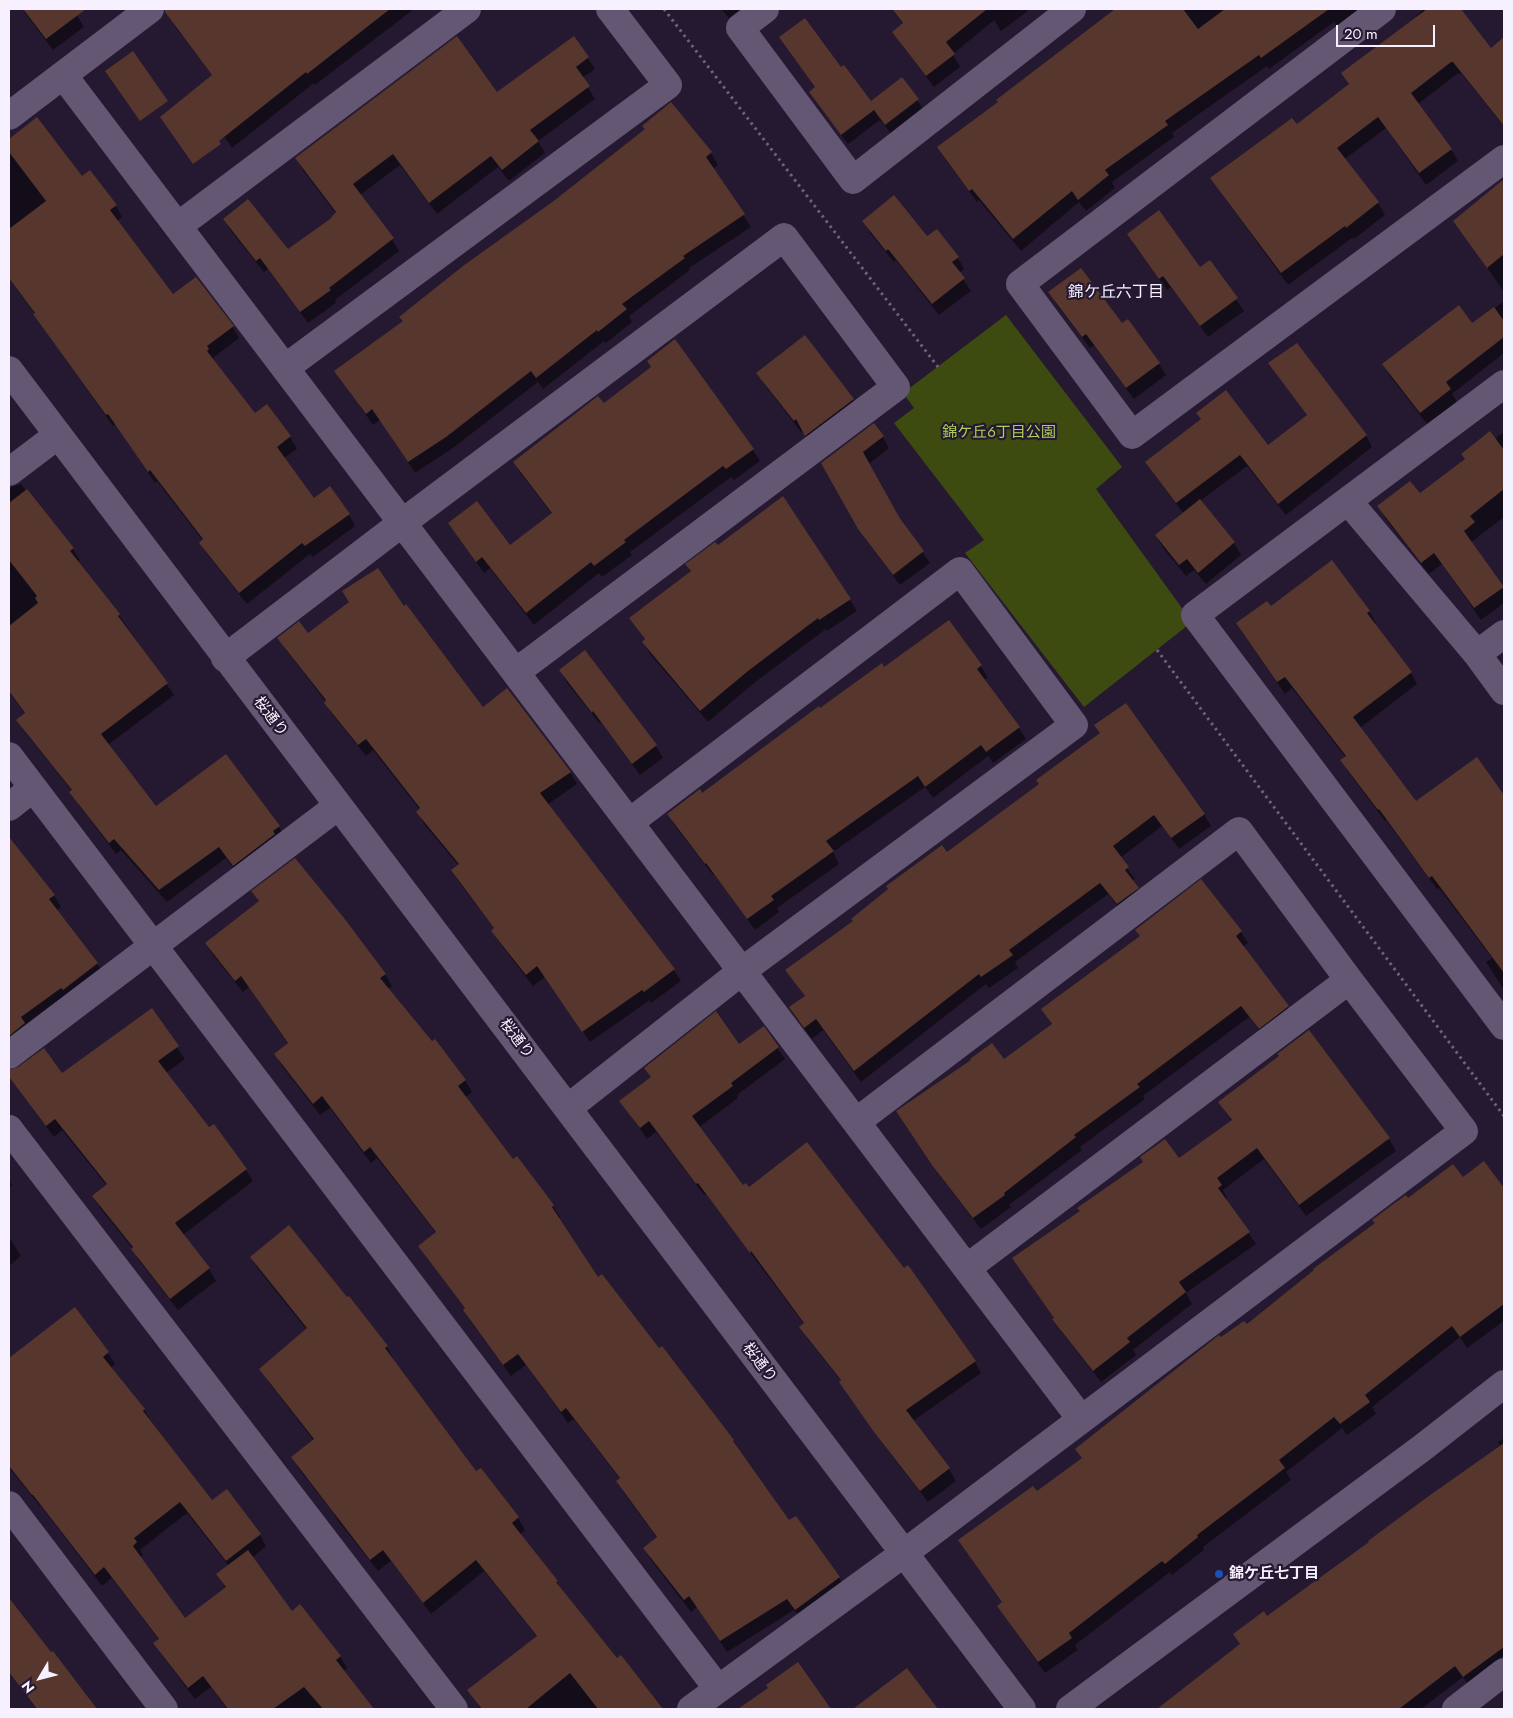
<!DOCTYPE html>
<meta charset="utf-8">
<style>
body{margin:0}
#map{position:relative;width:1513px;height:1718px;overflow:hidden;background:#251932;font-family:Jost,sans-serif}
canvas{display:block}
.frame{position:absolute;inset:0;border:10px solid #f7f1ff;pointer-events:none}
.north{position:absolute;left:15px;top:1653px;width:50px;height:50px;-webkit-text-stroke:4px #251932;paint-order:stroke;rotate:233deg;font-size:14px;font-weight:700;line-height:20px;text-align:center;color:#f7f1ff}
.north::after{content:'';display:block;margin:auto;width:18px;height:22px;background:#f7f1ff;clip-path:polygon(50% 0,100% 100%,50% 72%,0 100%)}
.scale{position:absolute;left:1336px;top:25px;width:99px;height:22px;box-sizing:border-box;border:2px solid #f7f1ff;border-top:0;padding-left:6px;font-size:15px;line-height:18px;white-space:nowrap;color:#f7f1ff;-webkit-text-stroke:4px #251932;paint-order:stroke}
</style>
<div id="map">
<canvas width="1513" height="1718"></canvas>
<div class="frame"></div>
<div class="north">N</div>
<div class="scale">20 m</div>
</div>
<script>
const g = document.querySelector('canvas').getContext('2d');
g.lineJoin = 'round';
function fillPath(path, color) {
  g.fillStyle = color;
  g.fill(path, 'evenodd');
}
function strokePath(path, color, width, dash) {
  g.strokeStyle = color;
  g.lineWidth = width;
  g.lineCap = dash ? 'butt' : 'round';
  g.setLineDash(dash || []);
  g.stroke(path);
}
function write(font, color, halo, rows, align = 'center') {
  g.font = font + ' Jost,"Noto Sans JP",sans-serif';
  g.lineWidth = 4.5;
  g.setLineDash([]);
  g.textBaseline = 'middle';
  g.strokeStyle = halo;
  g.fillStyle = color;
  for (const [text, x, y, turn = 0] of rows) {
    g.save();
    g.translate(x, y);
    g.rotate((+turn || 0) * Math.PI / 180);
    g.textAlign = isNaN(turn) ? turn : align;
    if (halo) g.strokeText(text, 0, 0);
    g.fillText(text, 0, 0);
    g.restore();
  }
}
const green = new Path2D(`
 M1006 315 1122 467 1096 489 1192 622 1084 707 965 553 984 540 894 423 914 408 903 393Z`);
const shadow = new Path2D(`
 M22 9H73L84 27 53 50Z
 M180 9H414L315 85 314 83 232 148 201 103 213 76 176 28 169 16Z
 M721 9H741L729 18Z
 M891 9H1026L1028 11 1001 31 994 20 953 54 960 67 934 87 901 44 894 32 904 25Z
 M1123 9H1359L1337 26 1334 22 1269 69 1267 66 1172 133 1174 137 1112 182 1115 188 1086 211 1079 202 1021 251 979 200 977 202 945 159 938 147Z
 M1424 9H1459L1491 49 1498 44 1504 52V127L1461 73 1457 74 1418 104 1451 149 1458 161 1426 185 1386 128 1345 159 1378 203 1385 215 1354 239 1352 238 1288 285 1219 190 1212 178 1297 126 1349 85 1343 74 1417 18 1416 16Z
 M574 37 595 69 582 78 595 99 538 141 545 153 509 181 498 167 437 214 400 165 360 195 392 239 399 251 335 300 336 303 308 323 268 269 264 272 231 231 224 219 288 251 336 214 303 170 296 158 497 93Z
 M780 37 841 68 871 103 902 79 924 110 892 135 880 120 848 144 816 102 810 92 816 88Z
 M37 119 82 178 116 206 122 217 117 221 173 296 233 327 239 338 213 358 215 362 255 415 267 406 290 437 297 449 284 458 313 499 349 514 355 526 313 557 310 554 247 604 207 554 200 543 203 541 157 481 155 483 116 424 113 426 42 326 35 314 9 278V140Z
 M711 153 718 165 713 169 751 227 689 268 690 270 629 316 632 322 606 343 604 341 543 389 538 382 453 448 415 473 380 420 373 425 336 372Z
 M1494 189 1504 202V292L1455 221Z
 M864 221 927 238 958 258 964 269 959 273 971 291 939 315 896 260 894 262 870 233Z
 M1128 234 1200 269 1209 262 1244 311 1208 337 1171 287 1167 290 1135 246Z
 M1050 293 1122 325 1159 364 1166 375 1134 399 1094 345 1090 348 1057 305Z
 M1504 301V353L1452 394 1457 402 1427 424 1390 376 1384 364 1472 325Z
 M1270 364 1366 435 1372 447 1286 515 1247 466 1200 501 1234 543 1241 555 1206 584 1194 570 1186 576 1163 548 1156 536 1184 514 1154 474 1147 462 1268 447 1308 416 1277 375Z
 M652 368 753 450 760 461 734 480 731 477 630 552 632 555 602 577 599 573 534 625 490 568 484 573 457 535 509 547 552 514 521 474 514 462 603 405Z
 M758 373 853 399 860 411 813 447 803 430 801 432 765 385Z
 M1504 432V517L1470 543 1504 590V603L1481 620 1442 564 1429 574 1385 518 1379 506 1420 495Z
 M883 437 889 448 869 464 899 519 930 563 900 585 866 540 822 463Z
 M21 484 73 549 80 560 78 562 119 615 174 695 108 745 156 808 226 756 279 827 285 839 240 877 226 858 167 902 121 850 116 854 78 804 72 791 25 732 18 721 25 714 9 692V488Z
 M687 565 850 600 857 611 827 631 826 629 754 683 708 722 650 654 643 642 645 640 631 618 691 572Z
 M403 608 483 709 570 772 577 784 547 805 674 970 681 981 651 1003 650 1000 590 1042 545 977 533 986 499 942 492 931 495 929 459 882 453 870 459 866 424 824 418 812 420 810 373 750 366 756 332 714 325 703 326 702 286 650 279 638 307 635Z
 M1271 608 1369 611 1376 623 1374 624 1411 672 1417 684 1360 728 1416 802 1477 759 1504 798V990L1486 962 1492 958 1439 888 1437 889 1386 820 1385 821 1349 773 1342 761 1346 758 1292 688 1285 694 1244 635 1237 623Z
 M585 651 656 746 663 758 640 775 601 722 600 724 567 683 561 671Z
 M981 666 988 678 984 680 1019 728 1026 739 993 763 988 756 933 798 925 787 833 852 839 864 777 908 779 912 755 930 714 874 713 875 675 826 668 814 702 794 820 710 884 668Z
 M1040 785 1204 814 1211 826 1179 849 1162 826 1120 858 1135 879 1132 881 1144 900 1125 915 1108 894 1015 962 1018 968 989 988 986 984 861 1082 823 1030 812 1039 797 1019 790 1008 805 997 787 970Z
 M20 853 54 895 61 907 56 911 97 963 104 975 9 1052V862Z
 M253 891 385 974 392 986 388 989 465 1080 472 1092 465 1098 513 1161 553 1206 560 1217 558 1219 598 1279 659 1350 662 1348 733 1441 789 1522 795 1517 839 1578 846 1589 803 1621 794 1610 727 1652 697 1607 691 1612 651 1560 644 1548 657 1538 624 1493 617 1481 620 1479 574 1419 568 1423 526 1365 511 1376 471 1322 464 1310 466 1309 427 1258 420 1246 436 1233 377 1158 371 1163 330 1108 320 1115 282 1066 275 1054 288 1044 249 987 243 992 213 955 206 944 259 902Z
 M1136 930 1241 932 1248 943 1243 947 1288 1007 1294 1018 1266 1039 1249 1017 1143 1096 1145 1099 1080 1147 1082 1150 1009 1205 1011 1207 981 1229 941 1177 904 1123 1004 1061 1052 1025 1043 1010 1141 937Z
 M151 1010 185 1059 166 1073 209 1129 213 1126 246 1170 253 1181 183 1235 209 1269 216 1281 178 1310 139 1261 133 1249 100 1208 94 1197 107 1186 62 1130 54 1137 9 1077V1072L62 1074Z
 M763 1028 785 1059 737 1095 738 1098 698 1128 743 1186 975 1362 981 1373 913 1421 949 1469 956 1481 928 1502 883 1444 847 1393 841 1381 808 1339 801 1327 804 1324 706 1194 704 1195 656 1132 647 1139 621 1101 652 1078 646 1068 739 1045Z
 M1309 1032 1389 1139 1396 1151 1306 1216 1264 1159 1223 1190 1227 1198 1225 1199 1256 1244 1186 1293 1192 1304 1133 1350 1136 1355 1101 1382 1061 1331 1055 1319 1014 1259 1179 1160 1232 1122 1219 1102 1281 1057Z
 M1484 1163 1504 1190V1321L1467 1348 1460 1337 1372 1407 1376 1414 1347 1435 1342 1428 1286 1472 1291 1480 1203 1547 1204 1550 1172 1575 1170 1572 1075 1645 1078 1650 1045 1673 1006 1618 1003 1603 959 1541 1037 1493 1083 1459 1077 1450 1221 1339 1246 1325 1408 1200 1462 1178Z
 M9 1179 12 1185 9 1188Z
 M9 1237 21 1256 9 1266Z
 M251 1257 387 1347 393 1358 392 1360 476 1473 481 1470 518 1518 525 1530 519 1535 557 1582 563 1593 617 1660 661 1709H481L469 1690 537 1637 484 1571 431 1614 391 1561 378 1571 339 1522 332 1511 299 1469 293 1457 314 1441 268 1381 261 1369 307 1330 258 1269Z
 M74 1309 108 1353 115 1364 111 1368 144 1409 151 1421 212 1502 260 1535 266 1546 252 1558 292 1612 340 1656 347 1668 343 1672 372 1709H227L211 1687 195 1699 162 1655 155 1643 159 1640 112 1578 102 1586 41 1506H40L9 1468V1359ZM187 1513 229 1566 218 1575 226 1588 185 1620 140 1557 143 1555 140 1550Z
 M1504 1438V1655L1495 1662 1470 1688 1463 1677 1421 1709H1180L1173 1698 1241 1645 1267 1617 1501 1447 1498 1442Z
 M9 1600 90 1702 94 1709H36L9 1670Z
 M798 1664 830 1709H740L769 1689Z
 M907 1670 937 1709H879L872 1697Z`);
const building = new Path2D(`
 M23 9H86L46 39Z
 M165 9H390L307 74 306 72 219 141 221 144 193 164 160 117 212 75 165 12Z
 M892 9H987L946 42 955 54 926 76 892 32 903 23Z
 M1115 9H1183L1198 29 1225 9H1329L1261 58 1259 55 1165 121 1168 125 1105 170 1109 175 1078 200 1072 191 1013 239 972 189 969 191 937 147 998 102 996 100Z
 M1427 9H1461L1491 48 1504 37V126L1453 62H1451L1411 93 1452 149 1419 173 1378 117 1337 148 1379 202 1346 228 1345 226 1281 273 1210 178 1292 118 1297 124 1349 84 1341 73Z
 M805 18 841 67 844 65 871 101 902 77 919 99 885 125 874 110 841 135 809 92 815 87 779 37Z
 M457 36 497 92 574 36 589 57 576 67 590 86 530 130 539 141 502 170 491 156 429 203 393 154 353 184 394 238 329 288 331 290 300 312 260 258 256 261 223 219 248 199 288 249 330 219 336 212 295 158Z
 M133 51 168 101 140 121 105 71Z
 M671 102 712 152 706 157 745 214 683 256 685 258 622 304 627 309 598 332 597 330 536 378 531 371 446 437 408 462 372 409 366 414 334 371 403 321 399 317 463 266 555 200 645 129 642 126Z
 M37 117 82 176 90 170 117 205 110 210 173 294 196 277 234 326 207 346 209 349 207 351 255 413 267 404 291 436 277 447 314 498 330 486 350 514 305 546 302 543 239 593 199 543 203 539 150 470 148 472 108 414 106 415 33 314 35 313 9 278V229L46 201 9 152V139Z
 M1504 179V254L1487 268 1453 221Z
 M894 195 927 236 937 229 959 257 952 262 965 278 932 304 888 249 886 251 862 221Z
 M1159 210 1200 267 1210 260 1238 298 1200 326 1163 276 1159 279 1127 234Z
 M1081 268 1122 323 1128 319 1160 363 1126 388 1086 334 1082 337 1048 292Z
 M1459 305 1472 323 1494 307 1504 321V337L1446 382 1451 389 1420 413 1382 364Z
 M805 335 854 399 805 436 796 419 794 421 756 373Z
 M675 339 754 449 726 469 723 466 624 540 626 542 594 566 591 562 526 613 482 557 476 562 448 523 477 501 510 545 552 513 513 462 598 396 604 403 651 367 647 361Z
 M1297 343 1367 435 1278 504 1240 455 1176 503 1145 462 1201 419 1196 413 1226 390 1268 445 1307 415 1268 363Z
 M874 423 884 436 863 452 899 517 924 551 893 575 858 529 821 463Z
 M1490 431 1504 450V489L1470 516 1475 522 1464 531 1504 587 1474 608 1434 553 1421 563 1377 506 1410 481 1420 493 1465 459 1461 454Z
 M27 489 74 548 70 551 120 614 118 616 168 683 101 734 156 806 226 754 280 826 273 831 275 834 233 866 219 847 159 890 114 839 109 843 69 792 72 790 16 720 25 713 9 691V626L38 603 35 598 37 596 9 560V503Z
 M783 496 851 599 819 620 818 618 748 671 700 711 642 642 645 639 629 618 691 571 685 564 715 542 718 545Z
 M1200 499 1235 542 1198 573 1187 559 1179 565 1155 535Z
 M1332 560 1370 611 1367 613 1412 672 1353 717 1416 801 1477 757 1504 795V973L1432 876 1429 878 1379 809 1378 810 1340 760 1346 756 1285 677 1277 682 1236 623 1267 601 1271 606Z
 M378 568 404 606 406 604 483 707 507 688 571 772 540 793 675 969 644 992 642 990 582 1032 537 966 526 975 491 931 494 928 451 870 459 864 416 812 420 808 366 739 358 745 324 703 326 700 277 638 299 621 308 633 349 602 342 591Z
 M949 620 982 665 977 669 1020 727 986 752 981 745 925 787 918 776 826 841 834 851 771 896 774 900 747 919 706 863 705 864 667 814 700 789 702 793 819 706 820 708 882 663 884 667Z
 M585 650 657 745 632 764 593 711 592 713 559 670Z
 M1126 703 1205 814 1171 838 1154 815 1113 846 1129 867 1125 870 1139 888 1117 904 1100 883 1009 950 1013 955 981 977 979 974 854 1071 816 1019 804 1028 789 1007 805 996 785 970 853 921 851 919 888 889 886 886 942 845 947 852 1039 784 1036 780 1100 733 1094 725Z
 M9 837 55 895 49 899 98 963 63 990 61 988 21 1017 25 1023 9 1036Z
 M295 858 344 918 386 974 380 978 432 1041 435 1039 466 1080 458 1086 513 1159 517 1156 554 1205 552 1207 598 1277 602 1274 659 1348 662 1346 734 1440 733 1441 789 1520 796 1516 840 1577 795 1610 787 1599 720 1641 689 1596 684 1600 643 1548 657 1537 616 1481 620 1478 566 1408 561 1412 518 1354 503 1365 463 1310 465 1308 418 1246 436 1232 370 1147 364 1152 322 1096 313 1104 274 1054 288 1043 241 976 235 981 205 943 259 901 251 891Z
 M1201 879 1242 931 1236 936 1289 1006 1259 1029 1241 1006 1137 1084 1140 1087 1074 1135 1076 1137 1004 1193 1005 1195 973 1218 932 1165 896 1111 971 1060 970 1059 992 1043 1004 1059 1052 1024 1041 1009 1140 936 1135 930Z
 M152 1008 179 1046 158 1061 209 1127 214 1124 247 1169 175 1223 210 1268 170 1299 131 1249 133 1247 92 1196 107 1184 55 1119 46 1126 9 1077V1070L18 1067 44 1048 62 1073Z
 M716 1011 739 1044 764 1026 779 1047 731 1083 733 1086 692 1116 743 1185 746 1183 749 1187 807 1142 904 1268 908 1265 976 1361 906 1410 950 1468 920 1491 874 1432 839 1382 841 1380 799 1327 804 1323 751 1251 750 1253 698 1183 696 1184 649 1121 640 1128 619 1101 651 1077 644 1068Z
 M1309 1030 1390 1138 1299 1205 1257 1148 1217 1178 1222 1185 1218 1188 1250 1232 1179 1282 1186 1292 1127 1338 1130 1342 1093 1371 1052 1319 1054 1318 1012 1258 1080 1211 1077 1208 1143 1162 1140 1157 1165 1139 1179 1158 1232 1120 1218 1102 1279 1056 1277 1054Z
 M1484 1161 1504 1188V1304L1460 1337 1452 1326 1365 1395 1370 1402 1340 1424 1334 1417 1279 1460 1285 1468 1197 1535 1198 1537 1165 1564 1162 1561 1069 1633 1072 1638 1038 1662 997 1606 1002 1602 958 1540 1033 1486 1037 1491 1082 1458 1075 1449 1219 1335 1221 1337 1244 1321 1247 1324 1314 1270 1313 1269 1375 1223 1372 1220 1392 1205 1406 1195 1408 1198 1453 1164 1463 1177Z
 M289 1225 347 1297 349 1296 388 1346 385 1348 476 1471 481 1468 519 1517 512 1523 558 1581 556 1582 617 1658 621 1655 663 1709H598L570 1673 526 1709H482L467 1690 537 1636 476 1560 423 1603 383 1550 370 1560 291 1457 314 1439 259 1369 307 1328 250 1257Z
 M75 1307 109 1352 103 1357 145 1409 143 1411 212 1500 227 1489 261 1534 226 1561 180 1502 134 1538 137 1542 133 1546 185 1618 226 1587 216 1574 248 1550 292 1611 300 1604 341 1656 336 1660 374 1709H323L304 1687 273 1709H228L203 1676 188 1688 153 1643 159 1639 104 1567 95 1575 33 1495H32L9 1466V1358Z
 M1504 1443V1647L1463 1677 1455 1666 1399 1709H1157L1240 1644 1233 1634 1264 1611 1267 1616 1369 1542 1368 1541 1426 1498Z
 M9 1598 51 1652 53 1651 97 1709H37L9 1672Z
 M798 1662 831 1709H738L768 1688 766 1685Z
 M907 1668 938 1709H853Z`);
const path = new Path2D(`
 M664 9 938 367
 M1157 650 1504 1116`);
const minor = new Path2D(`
 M765 9 740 28 853 180 1072 9
 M1382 9 1020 284 1132 435 1504 159
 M63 75 1081 1419
 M9 116 150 9
 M178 226 467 9
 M285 368 668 85 610 9
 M1504 384 1195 615 1504 1026
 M9 472 58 435
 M1348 501 1477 654 1504 691
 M1477 654 1504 634
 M225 658 402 523 784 237 896 387 516 672
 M9 756 718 1689
 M9 807 33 788
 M9 1055 338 806
 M568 1108 742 971 1074 725 960 571 630 822
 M9 1129 454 1709
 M967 1268 1349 980
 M9 1505 164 1709
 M691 1709 903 1554 1464 1131 1349 980 1239 831 856 1122
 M1456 1709 1504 1672`);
const tertiary = new Path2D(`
 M9 370 1022 1709
 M1070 1709 1422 1448 1504 1384`);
const markers = [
 [1219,1574,5,"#1a4fb4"]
];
const parkNames = [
 ["錦ケ丘6丁目公園",999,433]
];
const streetNames = [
 ["桜通り",270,717,53],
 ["桜通り",516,1039,53],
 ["桜通り",759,1363,53]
];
const poiNames = [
 ["錦ケ丘七丁目",1229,1574]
];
const neighbourhoodNames = [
 ["錦ケ丘六丁目",1116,293]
];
fillPath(green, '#3d4b10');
fillPath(shadow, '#0007');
fillPath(building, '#56362d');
strokePath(path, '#6d6379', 3, [2.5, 4]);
strokePath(minor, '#645774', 28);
strokePath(tertiary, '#645774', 28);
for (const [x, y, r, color] of markers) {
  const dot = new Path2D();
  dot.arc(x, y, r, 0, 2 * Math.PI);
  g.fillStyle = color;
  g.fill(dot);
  strokePath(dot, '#251932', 2);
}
write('15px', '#b0cf5a', '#251932', parkNames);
write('15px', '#f7f1ff', '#251932', streetNames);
write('bold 15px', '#f7f1ff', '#251932', poiNames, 'left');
write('16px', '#f7f1ff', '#251932', neighbourhoodNames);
</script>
